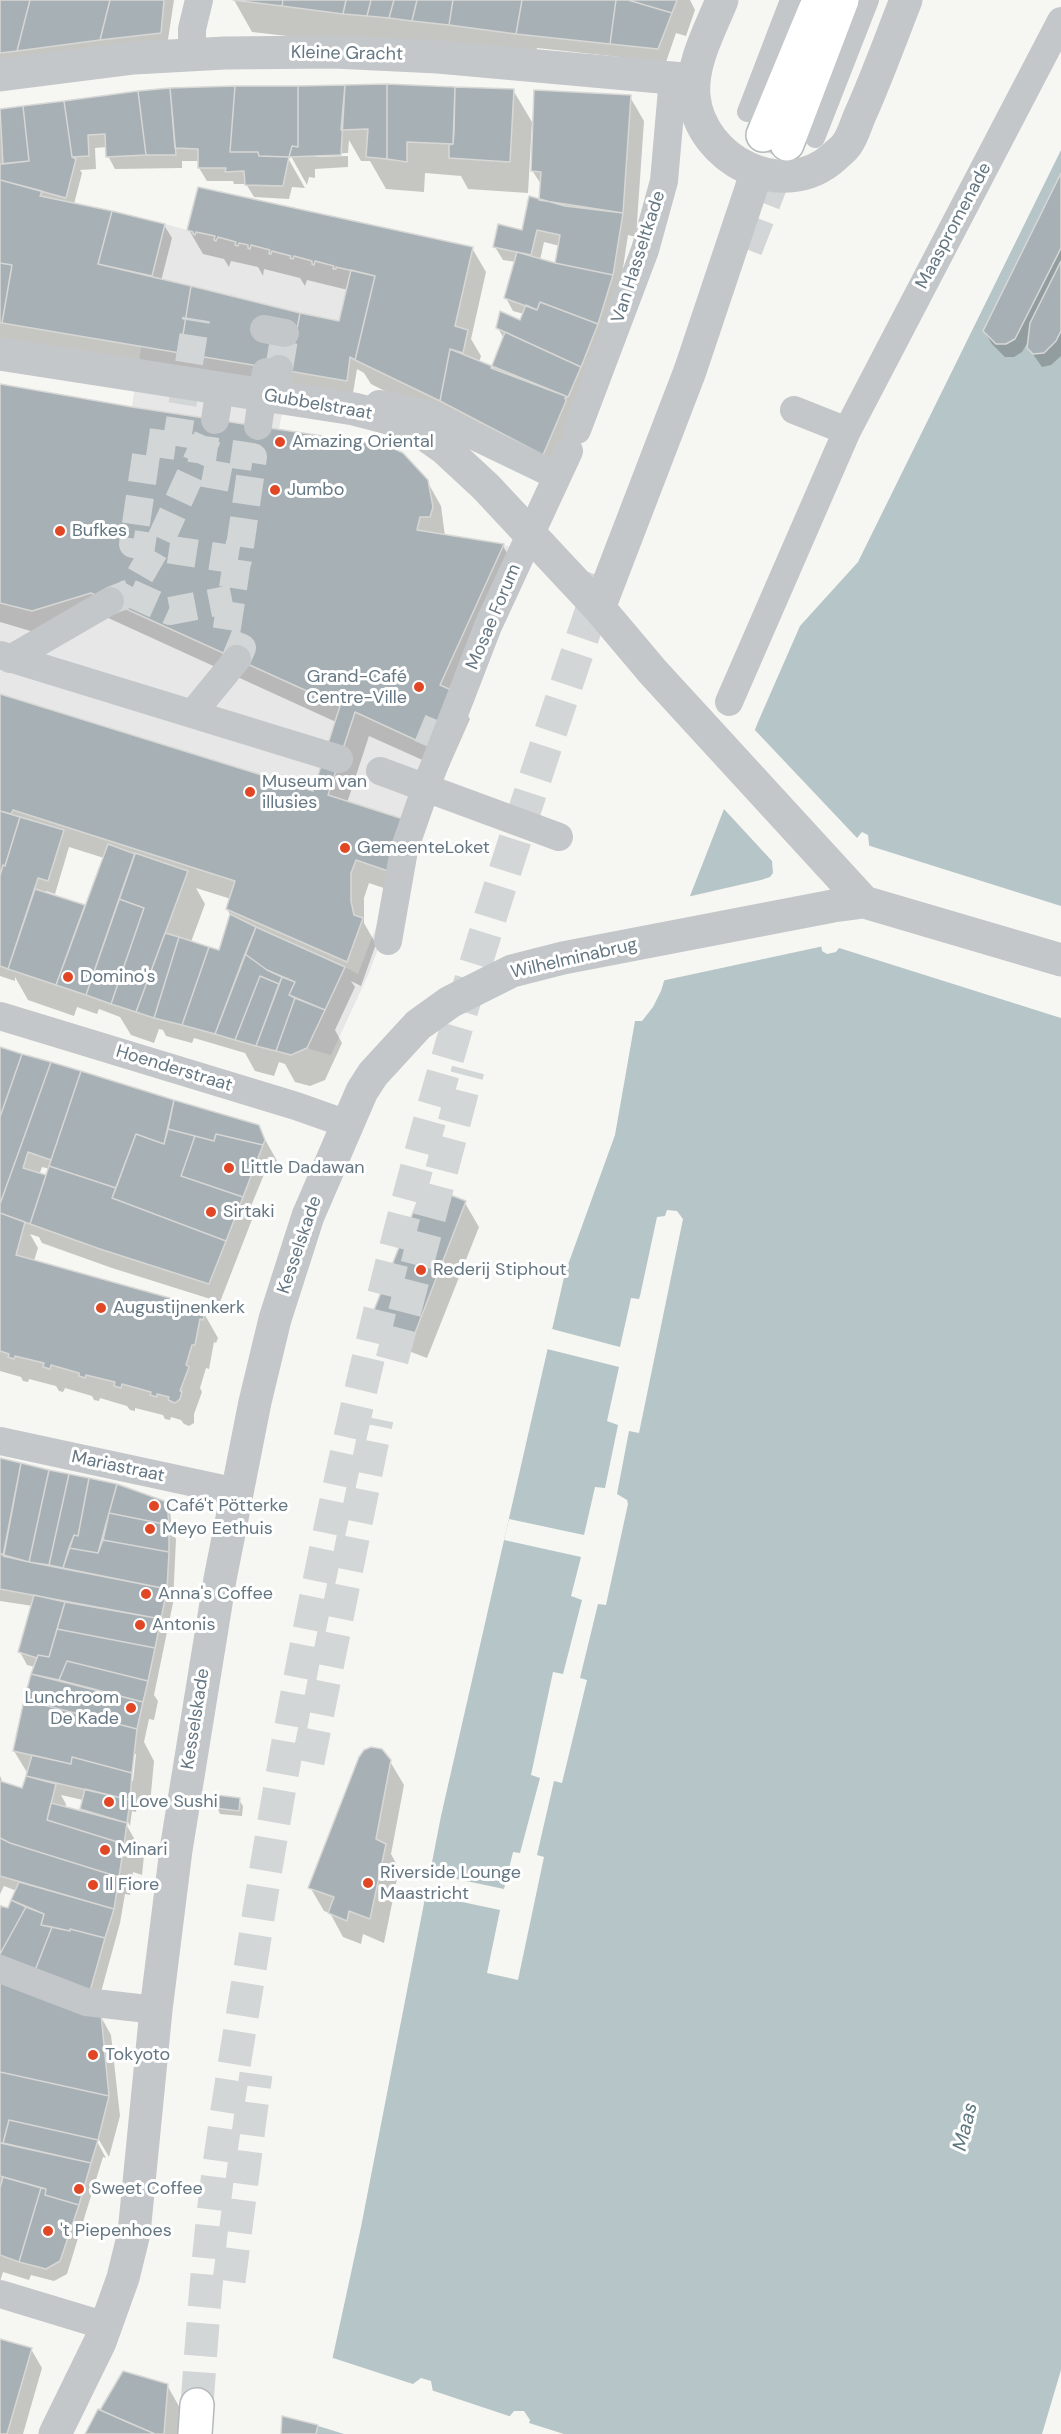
<!DOCTYPE html>
<meta charset="utf-8">
<style>
body{margin:0}
canvas{display:block;background:#f6f6f2}
</style>
<canvas width="1061" height="2434"></canvas>
<script>
const g = document.querySelector('canvas').getContext('2d');
g.lineJoin = 'round';
function fillPath(path, color) {
  g.fillStyle = color;
  g.fill(path, 'evenodd');
}
function strokePath(path, color, width, dash) {
  g.strokeStyle = color;
  g.lineWidth = width;
  g.lineCap = dash ? 'butt' : 'round';
  g.setLineDash(dash || []);
  g.stroke(path);
}
function write(font, color, halo, rows, align = 'center') {
  g.font = font + ' "DM Sans",sans-serif';
  g.lineWidth = 6;
  g.setLineDash([]);
  g.textBaseline = 'middle';
  g.strokeStyle = halo;
  g.fillStyle = color;
  for (const [text, x, y, turn = 0] of rows) {
    g.save();
    g.translate(x, y);
    g.rotate((+turn || 0) * Math.PI / 180);
    g.textAlign = isNaN(turn) ? turn : align;
    if (halo) g.strokeText(text, 0, 0);
    g.fillText(text, 0, 0);
    g.restore();
  }
}
const built = new Path2D(`
 M198 187 361 222 339 321 300 313 279 429 388 446 403 453 428 480 432 497 433 507 430 517H420L418 530 530 550 368 975 331 1055 307 1048 345 967 358 974 414 828 0 694V603L32 611 91 593 132 407 152 276 165 224 187 230Z`);
const water = new Path2D(`
 M1061 150V2370L1042 2434H526L530 2420 524 2411H514L509 2417 433 2392 431 2381 421 2378 413 2384 394 2434H316L361 2227 441 1816 565 1273 615 1135 635 1021H642L653 1007 661 991 690 896 758 722 800 626 858 562ZM862 832 868 835 871 862 845 940 836 952 827 954 822 951 821 944 848 849Z`);
const pier = new Path2D(`
 M753 728 858 839 850 850 825 934 824 946 661 981 687 897 761 880 770 877 773 873 772 861 723 808Z
 M867 845 1061 906V1018L836 947 843 938 868 861Z
 M667 1210 677 1211 683 1219 639 1433 629 1431 617 1494 627 1500 628 1504 606 1605 598 1604 580 1678 587 1680 562 1783 554 1781 537 1855 544 1857 518 1980 487 1973 500 1910 424 1894 428 1873 504 1889 513 1852 520 1853 540 1778 531 1775 553 1672 563 1674 582 1600 571 1596 581 1557 504 1540 509 1519 584 1535 595 1487 605 1488 618 1425 607 1421 619 1367 547 1349 552 1329 620 1347 631 1298 639 1299 640 1296 657 1217 665 1216Z
 M330 2357 416 2385 397 2434H344L315 2425Z
 M431 2390 512 2417 505 2434H416Z
 M526 2422 564 2434H523Z`);
const shadow = new Path2D(`
 M0 0H174L167 46 0 73Z
 M234 0H690L695 10 686 36 676 33 666 62 537 48 534 64 252 32Z
 M387 85 513 90 532 122 528 193 468 189 461 176 425 173 424 192 386 189 370 161H361L349 140 348 153 315 154V157L348 156V167L315 169V178L309 177 307 185 287 149 284 151 305 188 292 187 289 199 254 197 246 184H234L233 181H207L199 168 200 161H182V168L115 169 108 156 107 147 95 148 96 169 80 170 82 173 74 204 164 225 172 238 161 281 340 322 348 290 307 280 305 286 300 278 264 269 263 276 258 267 231 261 229 267 224 259 203 254 189 230 472 248 486 272 471 339 481 356 479 363 492 370 504 339 498 328 521 322 524 314 513 311 506 298 516 262 503 260 495 247 523 232 540 201 542 186 532 170 630 97 644 121 636 237 628 235 620 288 557 478 371 384 364 373 357 369 353 393 0 352V111L22 107ZM544 242 560 246 556 265 540 260Z
 M1061 177V356L1051 365 1042 367 1028 347 1029 340 1022 352 1014 357H1005L992 344 984 331Z
 M0 386 427 481 441 506 445 536 503 546 517 570 458 698 470 719 447 771 369 736 347 803 401 894 369 883 364 898V923L376 944 361 986 351 981 355 987 335 1030 342 1043 325 1080 310 1086 295 1082 285 1064 279 1062 274 1076 255 1071 245 1053 194 1038 192 1043 166 1036 163 1030 159 1029 154 1043 131 1035 120 1017 99 1009 97 1014 77 1007 74 1016 28 1000 15 977V981L0 976V696L314 793 336 722 106 617 34 632 0 622ZM69 847 104 858 86 909 84 906 44 894 46 891 55 894ZM196 888 231 899 227 909 231 916 220 952 191 942 205 904Z
 M0 1049 258 1127 276 1159 282 1173 281 1176 265 1172 249 1211 253 1217 220 1302 112 1268 42 1243 39 1237 30 1234 38 1248 34 1261 201 1308 218 1338 216 1343 214 1342 209 1369 206 1368 200 1388 202 1392 194 1414V1423L189 1426 184 1424 181 1420 171 1417 170 1420 165 1419 163 1415 135 1408V1411L130 1410 127 1406 100 1398 99 1401 94 1400 92 1396 65 1388 63 1392 59 1391 56 1386 29 1379 28 1382 23 1381 21 1377 0 1371ZM42 1167 50 1169 47 1177 39 1175Z
 M465 1203 479 1227 427 1358 390 1344 375 1319Z
 M0 1461 166 1503 170 1509 172 1533 176 1539 173 1603 154 1695 158 1701 154 1720 149 1719 144 1742 154 1761 150 1804 138 1801 136 1812 132 1811 130 1826 125 1816 122 1817 144 1856 142 1875 133 1872 130 1895 125 1894 120 1923 98 2003 0 1966V1905L9 1910 17 1891 4 1886 0 1894V1776L3 1783 23 1790 28 1774 14 1751 35 1667 27 1665 20 1652 33 1606 0 1601ZM133 1754H136L133 1781 130 1780ZM61 1795 83 1800 81 1809 83 1813 65 1808 66 1804Z
 M376 1748 385 1753 404 1785 391 1854 399 1869 384 1943 363 1934 361 1944 343 1937 330 1913 324 1911 310 1887Z
 M239 1800 243 1806 242 1816 220 1814 217 1807Z
 M0 1981 100 2015 111 2035 120 2116 109 2157 95 2133 93 2134 106 2158 103 2157 67 2274 54 2281 31 2275 29 2280 3 2272 0 2282Z
 M0 2340 31 2349 42 2368 23 2434H0Z
 M123 2372 167 2385 185 2417 184 2434H87Z`);
const building = new Path2D(`
 M0 0H30L17 51 0 53Z
 M30 0H110L100 40 17 51Z
 M110 0H164L161 33 100 40Z
 M233 0H283L282 6Z
 M283 0H346L343 14 282 6Z
 M346 0H371L367 16 343 14Z
 M371 0H394L389 18 367 16Z
 M394 0H417L412 21 389 18Z
 M417 0H453L449 25 412 21Z
 M453 0H522L516 34 449 25Z
 M522 0H616L610 44 516 34Z
 M616 0H628L672 13 658 49 610 44Z
 M628 0H677L672 13Z
 M387 84V159L366 157 368 129 341 130 345 85Z
 M387 84 455 87 453 144 407 142V162L387 159Z
 M345 85 341 155 289 157 292 146 298 147V86Z
 M235 86 230 152H258L259 156 289 157 283 186 245 185 244 171 225 172 226 168H198V149L175 148 170 88Z
 M235 86H298V147L292 146 289 157 259 156 258 152H230Z
 M455 87 514 89 510 162 449 158V145L453 144 454 132Z
 M170 88 176 155H146L138 91Z
 M534 90 631 95 623 213 539 200 541 172 531 171Z
 M138 91 146 155 106 157 105 134 88 135 89 156 72 157 64 101Z
 M64 101 72 157 76 159 66 198 0 180V164L29 161 23 106Z
 M23 106 29 161 3 164 0 109Z
 M1061 173V248L1015 339 1006 344H996L983 331Z
 M0 180 42 191 40 196 112 211 98 264 191 286 180 353 2 323 12 265 0 263Z
 M198 187 473 247 455 326 468 330 463 353 450 349 440 401 355 360 375 276 336 267V269H333L334 266 315 261 314 265 312 264V261L294 256 293 259 290 258 291 256 272 251 271 254H269L270 250 251 245 250 249 248 248V245L239 243 238 246 235 245 236 242 218 237 216 241 214 240 215 236 196 232 195 235 193 234V232L187 230Z
 M529 196 565 206 623 213 613 275 555 263 560 235 537 230 531 255 493 247 498 224 522 230Z
 M112 211 165 224 152 276 98 264Z
 M517 252 555 263 613 275 598 324 540 302 537 310 504 298Z
 M1061 261V331L1056 341 1044 353 1033 354 1027 348 1030 323Z
 M0 263 12 265 2 323H0Z
 M351 270 375 276 355 360 350 357 347 381 289 371 300 313 339 321Z
 M191 286 300 313 289 371 180 353Z
 M540 302 598 324 581 367 496 328 500 311 520 320 526 305 537 310Z
 M505 332 581 367 568 397 491 368Z
 M450 349 568 397 565 398 566 401 543 455 440 401Z
 M0 384 132 407 388 446 403 453 428 480 433 507 430 517H420L417 530 504 544 440 685 458 693 433 748 355 712 328 795 403 819 388 871 356 860 351 873V901L354 915 363 918 347 962 226 909 235 881 13 810 11 814 0 811V694L313 791 340 706 91 593 32 611 0 603Z
 M0 811 20 817 5 866 3 865 0 876Z
 M20 817 64 830 48 881 38 878 8 969 0 966V876L3 865 5 866Z
 M108 844 135 854 86 995 56 985Z
 M135 853 188 871 136 1012 111 1004 144 908 119 899Z
 M35 889 85 905 56 985 8 969Z
 M119 899 144 908 111 1004 86 995Z
 M230 914 256 927 215 1034 182 1025 209 947 219 950Z
 M256 927 345 967 325 1010 289 995 295 982 267 970 245 954Z
 M165 933 179 937 154 1018 136 1012Z
 M179 937 209 947 182 1025 154 1018Z
 M245 954 267 970 282 977 279 984 260 976 235 1040 215 1034Z
 M260 976 279 984 256 1046 235 1040Z
 M282 977 295 982 289 995 295 998 276 1051 256 1046Z
 M295 998 325 1010 307 1048 291 1055 276 1051Z
 M0 1047 22 1054 0 1117Z
 M22 1054 51 1062 0 1204V1117Z
 M51 1062 81 1071 51 1160 28 1152 23 1168 46 1175 30 1224 0 1213V1204Z
 M81 1071 174 1100 164 1144 136 1134 116 1188 49 1166Z
 M174 1100 259 1125 265 1140 263 1145 216 1134 214 1141 168 1129Z
 M168 1129 195 1136 181 1176 243 1197 226 1241 112 1198 136 1134 164 1144Z
 M216 1134 263 1145 243 1197 181 1176 195 1136 214 1141Z
 M49 1166 116 1188 112 1198 226 1241 209 1284 100 1249 30 1224Z
 M424 1185 466 1201 415 1333 412 1335 374 1320 372 1315Z
 M0 1213 25 1222 16 1255 202 1307 205 1312 203 1320 200 1319 195 1345H192L186 1365 189 1367 180 1391H182L180 1399 175 1403 168 1400 169 1397 157 1394V1397L150 1395 151 1392 122 1384 121 1388 114 1386 115 1382 86 1375 85 1378 79 1376V1373L51 1365 50 1369 43 1367 44 1363 15 1356 14 1359 8 1357 9 1354 0 1351Z
 M0 1458 21 1463 4 1554H0Z
 M21 1463 49 1470 29 1562 3 1556Z
 M49 1470 69 1474 49 1565 29 1562Z
 M69 1474 89 1478 78 1536 74 1535 63 1568 49 1565Z
 M89 1478 117 1484 98 1553 69 1548 74 1535 78 1536Z
 M117 1484 167 1502 169 1525 109 1513Z
 M109 1513 169 1525V1552L103 1540Z
 M103 1540 169 1552 167 1589 63 1568 69 1548 98 1553Z
 M0 1554 29 1562 167 1589 161 1619 0 1589Z
 M34 1595 65 1602 49 1657 38 1655 37 1658 18 1652Z
 M65 1602 161 1619 155 1648 57 1629Z
 M57 1629 155 1648 148 1681 67 1661 59 1680 31 1674 38 1655 49 1657Z
 M67 1661 148 1681 143 1702 59 1680Z
 M31 1674 143 1702 137 1729 24 1700Z
 M24 1700 137 1729 132 1773 72 1757 71 1764 13 1751Z
 M371 1747 382 1749 391 1760 376 1839 386 1844 370 1919 349 1911 347 1921 328 1913 334 1897 308 1888 359 1757 364 1750Z
 M32 1755 71 1764 72 1757 132 1773 130 1800 26 1776Z
 M26 1776 56 1784 47 1820 124 1844 119 1877 10 1843 0 1838V1781L22 1788Z
 M85 1789 130 1800 127 1823 80 1809Z
 M217 1795 240 1798 239 1811 215 1808Z
 M51 1803 127 1823 124 1844 47 1820Z
 M0 1838 10 1843 119 1877 114 1909 0 1876Z
 M19 1882 114 1909 105 1938 70 1929V1931L41 1925 44 1914 11 1900Z
 M11 1900 26 1907 0 1954V1909L1 1906 8 1908Z
 M26 1907 44 1914 41 1925 52 1927 34 1973 0 1958V1954Z
 M52 1927 70 1931V1929L105 1938 90 1991 34 1973Z
 M0 1980 101 2014 109 2096 0 2072Z
 M0 2072 109 2096 98 2140 9 2120 3 2143H0Z
 M9 2120 98 2140 91 2163 3 2143Z
 M0 2143 91 2163 79 2205 45 2195 46 2189 0 2176Z
 M3 2177 41 2188 19 2262 0 2255V2188Z
 M41 2188 46 2189 45 2195 79 2205 60 2261 46 2269 19 2262Z
 M0 2339 32 2348 7 2434H0Z
 M123 2371 168 2384 164 2434H155L100 2410Z
 M98 2409 127 2422 155 2434H85Z
 M282 2416 318 2425 316 2434H281Z`);
const pedestrianTunnel = new Path2D(`
 M279 369 285 333
 M148 442 253 457 238 560 133 544Z
 M176 446 196 319
 M214 489 221 452
 M130 593 170 611 232 599
 M110 601 130 593 161 539 209 434
 M237 659 242 648 225 641 240 542
 M420 728 439 736`);
const secondaryTunnel = new Path2D(`
 M746 249 785 149
 M392 1360 468 1070
 M308 1762 377 1419
 M229 2281 256 2074
 M197 2405C203 2320 209 2235 221 2151 232 2073 246 1996 258 1918 297 1673 347 1429 411 1189 466 982 534 779 603 577`);
const service = new Path2D(`
 M747 112 790 0
 M815 138 869 0`);
const pedestrian = new Path2D(`
 M192 55V29L199 0
 M264 329 285 333
 M379 404 430 415 557 476
 M794 410 847 431
 M215 420 220 388
 M258 426 266 372 278 374 279 369
 M577 430 645 250 664 181 673 78
 M0 655 339 759
 M10 659 110 601
 M729 702 847 431 1061 21
 M192 714 237 659
 M380 771 559 837
 M388 941 404 850 426 787 488 626 569 451
 M0 1016 296 1106 347 1124
 M0 1441 237 1492
 M0 1969 86 2002 156 2010
 M0 2294 106 2326`);
const minor = new Path2D(`
 M722 0C710 30 691 63 694 96 700 160 783 203 834 157 838 153 844 149 847 144 853 136 856 124 860 115 877 77 891 38 906 0
 M0 75 134 58 225 53 334 52 438 57 694 80
 M0 354 354 409 396 420 420 431 444 448 486 487 599 608 653 672 864 902
 M599 608 690 371 756 174
 M55 2434 100 2342 123 2278 134 2233 156 2010 176 1850 220 1579 255 1402 275 1319 308 1216 362 1091 373 1074 418 1025 450 1002 512 971 563 958 833 906 864 902 1061 960`);
const secondary = new Path2D(`
 M763 135 819 0
 M787 144 842 0
 M195 2434 197 2405`);
const markers = [
 [280,442,6,"#e24725"],
 [275,490,6,"#e24725"],
 [60,531,6,"#e24725"],
 [419,687,6,"#e24725"],
 [250,792,6,"#e24725"],
 [345,848,6,"#e24725"],
 [68,977,6,"#e24725"],
 [229,1168,6,"#e24725"],
 [211,1212,6,"#e24725"],
 [421,1270,6,"#e24725"],
 [101,1308,6,"#e24725"],
 [154,1506,6,"#e24725"],
 [150,1529,6,"#e24725"],
 [146,1594,6,"#e24725"],
 [140,1625,6,"#e24725"],
 [131,1708,6,"#e24725"],
 [109,1802,6,"#e24725"],
 [105,1850,6,"#e24725"],
 [368,1883,6,"#e24725"],
 [93,1885,6,"#e24725"],
 [93,2055,6,"#e24725"],
 [79,2189,6,"#e24725"],
 [48,2231,6,"#e24725"]
];
const streetNames = [
 ["Kleine Gracht",347,54,1],
 ["Maaspromenade",954,226,-62],
 ["Van Hasseltkade",639,257,-72],
 ["Gubbelstraat",318,405,10],
 ["Mosae Forum",494,617,-67],
 ["Wilhelminabrug",574,959,-13],
 ["Hoenderstraat",174,1069,17],
 ["Kesselskade",300,1245,-71],
 ["Mariastraat",118,1467,12],
 ["Kesselskade",196,1719,-81]
];
const poiNames = [
 ["Amazing Oriental",292,442],
 ["Jumbo",287,490],
 ["Bufkes",72,531],
 ["Grand-Café",407,677,"right"],
 ["Centre-Ville",407,698,"right"],
 ["Museum van",262,782],
 ["illusies",262,803],
 ["GemeenteLoket",357,848],
 ["Domino's",80,977],
 ["Little Dadawan",241,1168],
 ["Sirtaki",223,1212],
 ["Rederij Stiphout",433,1270],
 ["Augustijnenkerk",113,1308],
 ["Café't Pötterke",166,1506],
 ["Meyo Eethuis",162,1529],
 ["Anna's Coffee",158,1594],
 ["Antonis",152,1625],
 ["Lunchroom",119,1698,"right"],
 ["De Kade",119,1719,"right"],
 ["I Love Sushi",121,1802],
 ["Minari",117,1850],
 ["Riverside Lounge",380,1873],
 ["Maastricht",380,1894],
 ["Il Fiore",105,1885],
 ["Tokyoto",105,2055],
 ["Sweet Coffee",91,2189],
 ["'t Piepenhoes",60,2231]
];
const waterNames = [
 ["Maas",966,2127,-76]
];
fillPath(built, '#e6e7e6');
fillPath(water, '#b6c5c7');
fillPath(pier, '#f6f6f2');
fillPath(shadow, '#0003');
fillPath(building, '#a7b0b5');
strokePath(building, '#d7d7d5', 1.5);
strokePath(pedestrianTunnel, '#d2d6d6', 28, [28, 14]);
strokePath(secondaryTunnel, '#d2d6d6', 33, [33, 16]);
strokePath(secondary, '#b3b9bd', 36);
strokePath(service, '#c3c7ca', 20);
strokePath(pedestrian, '#c3c7ca', 28);
strokePath(minor, '#c3c7ca', 33);
strokePath(secondary, '#fff', 33);
for (const [x, y, r, color] of markers) {
  const dot = new Path2D();
  dot.arc(x, y, r, 0, 2 * Math.PI);
  g.fillStyle = color;
  g.fill(dot);
  strokePath(dot, '#fff', 2);
}
write('18px', '#657783', '#fff', streetNames);
write('18px', '#657783', '#fff', poiNames, 'left');
write('italic 20px', '#607980', '#fff', waterNames);
</script>
